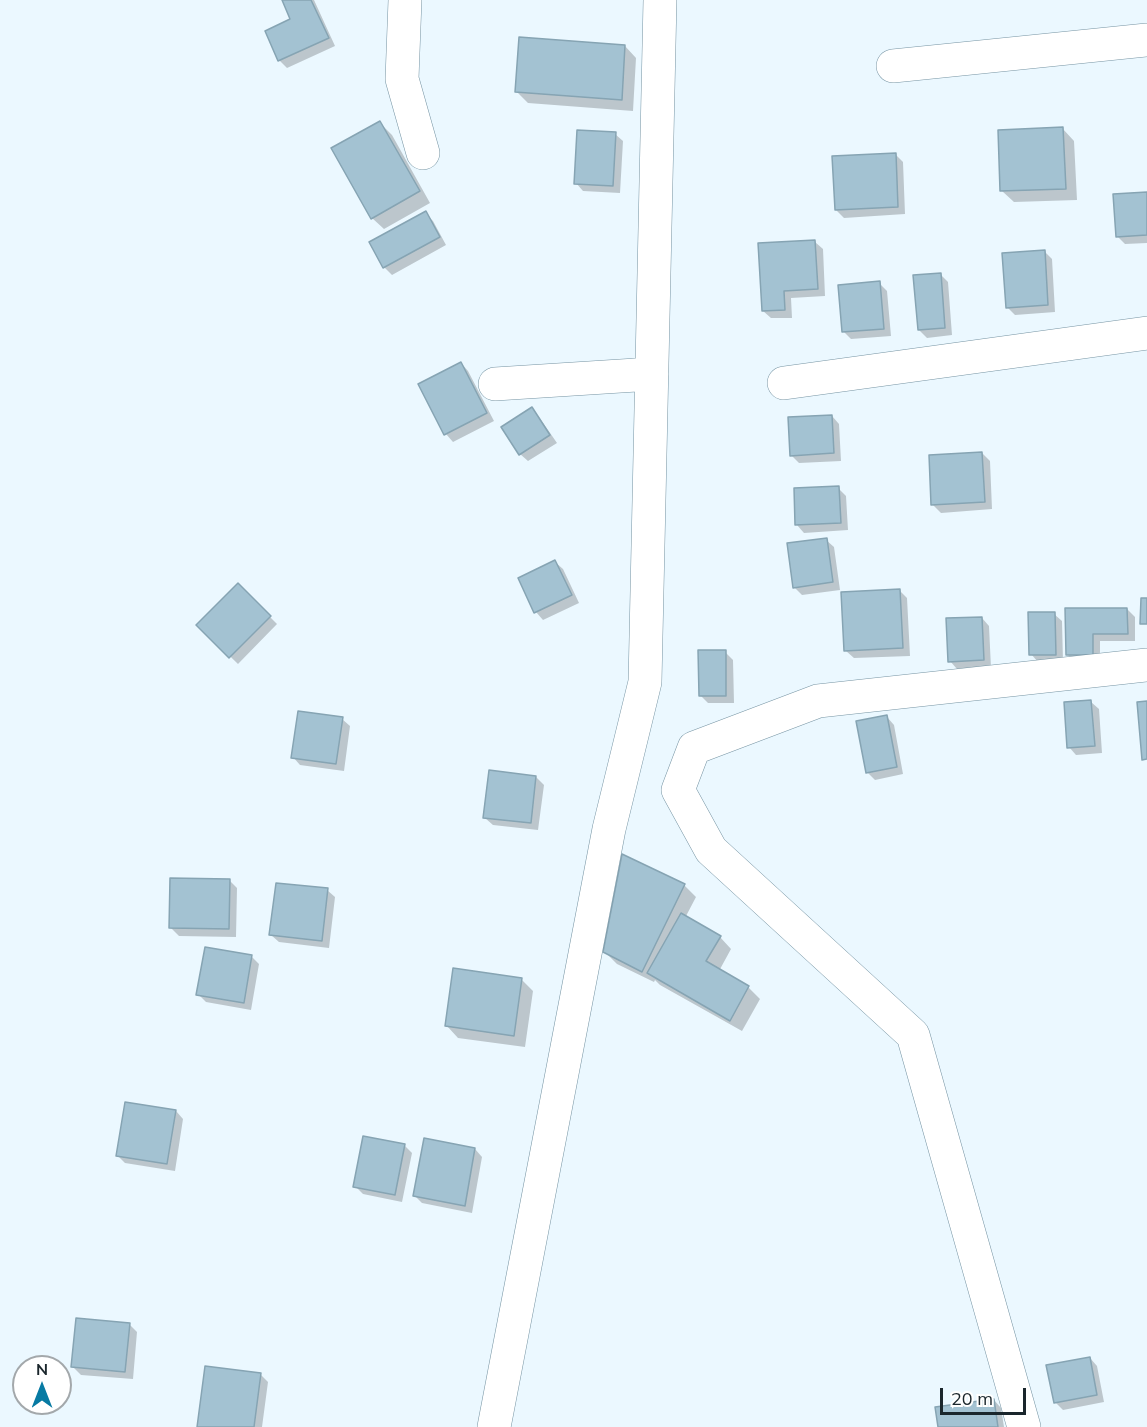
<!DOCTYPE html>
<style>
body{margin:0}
#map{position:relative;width:1147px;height:1427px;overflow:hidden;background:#ebf8ff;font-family:Mulish,sans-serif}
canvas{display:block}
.north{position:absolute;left:12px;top:1355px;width:60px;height:60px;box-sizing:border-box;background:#fff;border:2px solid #a3a8ab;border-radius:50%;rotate:0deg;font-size:16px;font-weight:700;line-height:24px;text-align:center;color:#1a262c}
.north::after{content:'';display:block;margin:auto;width:21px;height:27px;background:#077aa3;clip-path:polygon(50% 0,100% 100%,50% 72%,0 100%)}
.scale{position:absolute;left:940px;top:1388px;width:86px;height:27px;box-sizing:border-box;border:3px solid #1a262c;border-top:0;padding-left:8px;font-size:18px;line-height:21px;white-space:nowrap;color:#1a262c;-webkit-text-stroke:4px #fff;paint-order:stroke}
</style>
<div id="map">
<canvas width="1147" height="1427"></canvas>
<div class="north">N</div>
<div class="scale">20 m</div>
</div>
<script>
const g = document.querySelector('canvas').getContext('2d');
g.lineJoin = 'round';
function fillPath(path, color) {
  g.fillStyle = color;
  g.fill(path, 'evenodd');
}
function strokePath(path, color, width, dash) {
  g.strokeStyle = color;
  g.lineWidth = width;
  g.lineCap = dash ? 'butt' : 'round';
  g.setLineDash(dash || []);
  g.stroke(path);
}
const shadow = new Path2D(`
 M283 0H314L335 46 287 68 279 60 292 20Z
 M625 46 636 58 633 111 528 103 516 91Z
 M380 123 392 135 430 203 384 229 372 218Z
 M1063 129 1074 141 1077 200 1014 202 1002 191Z
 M615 134 623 141 620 193 583 191 576 183Z
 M895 154 903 162 905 214 844 218 836 210Z
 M1147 194V243L1125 244 1117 236Z
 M425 213 433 221 446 245 392 275 384 267 371 243Z
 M815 242 823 249 825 296 791 298 792 318H771L763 311Z
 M1044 251 1052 259 1055 312 1015 315 1007 307Z
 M940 274 948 282 952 335 927 338 919 330Z
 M879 283 887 291 891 336 851 339 843 331Z
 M461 363 468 371 494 421 453 442 446 434 420 385Z
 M532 409 539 417 557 443 528 461 520 454Z
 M832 416 839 424 841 461 799 463 791 455Z
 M982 453 990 461 992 509 941 513 933 505Z
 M838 488 846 496 848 530 804 533 797 525Z
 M826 540 834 547 840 590 802 595 794 587Z
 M555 562 563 569 579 603 543 620 536 612Z
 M238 585 277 624 238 664 198 625Z
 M899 590 907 598 910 656 854 658 846 651Z
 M1127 609 1135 617V641H1100V662H1075L1067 654V610Z
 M1054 614 1062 621 1063 662H1038L1031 654Z
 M982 618 989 626 991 668 957 669 950 661Z
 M725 652 733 660 734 703H708L700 695Z
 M1091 702 1099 709 1102 753 1076 755 1069 747Z
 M887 717 894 725 903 774 875 780 867 772Z
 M342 719 350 726 344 771 300 765 293 757Z
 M536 777 544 785 538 830 493 825 485 818Z
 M229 880 237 888 236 937 179 936 171 928Z
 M684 885 696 897 685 918 720 937 731 949 719 971 749 988 760 999 742 1031 660 985 655 980 654 982 617 964 605 952Z
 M327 890 335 897 329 948 279 942 271 935Z
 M252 957 259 964 251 1010 206 1002 198 994Z
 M521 979 533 991 525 1047 458 1038 447 1026Z
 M176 1111 183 1119 175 1171 125 1163 118 1156Z
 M404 1145 412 1153 402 1202 363 1194 355 1186Z
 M475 1149 482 1157 472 1213 422 1203 415 1196Z
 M129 1324 137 1332 133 1379 81 1375 73 1367Z
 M1090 1358 1097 1366 1104 1402 1063 1410 1055 1402Z
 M260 1374 268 1382 262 1427H199Z
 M994 1400 1001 1408 1004 1427H939Z`);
const building = new Path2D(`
 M282 0H311L329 38 278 61 265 31 290 19Z
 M519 37 625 45 622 100 515 92Z
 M380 121 420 191 371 219 331 148Z
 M1063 127 1066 189 1000 191 998 130Z
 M577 130 616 132 613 186 574 184Z
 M896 153 898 207 835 210 832 156Z
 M1147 192V235L1116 237 1113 194Z
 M426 211 440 237 383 268 369 242Z
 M815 240 818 289 784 291 785 310 762 311 758 243Z
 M1045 250 1048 305 1006 308 1002 253Z
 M941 273 945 328 918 330 913 275Z
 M880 281 884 329 842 332 838 285Z
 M461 362 487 413 444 435 418 384Z
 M532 407 550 435 519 455 501 427Z
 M832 415 834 453 790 456 788 417Z
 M982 452 985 502 931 505 929 455Z
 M839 486 841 523 795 525 794 488Z
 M827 538 833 582 793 588 787 543Z
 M555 560 572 595 534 613 518 578Z
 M238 583 271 616 229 658 196 625Z
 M900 589 903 648 844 651 841 592Z
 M1141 598H1147V624H1140Z
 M1065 608H1127L1128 634H1093V655H1066Z
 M1028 612H1055L1056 655H1029Z
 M982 617 984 660 948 662 946 618Z
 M698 650H726V696H699Z
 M1091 700 1095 746 1067 748 1064 702Z
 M1147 701V759L1142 760 1137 702Z
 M298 711 343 717 336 764 291 758Z
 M887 715 897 767 866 773 856 721Z
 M489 770 536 776 531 823 483 818Z
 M622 854 685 884 642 972 603 952Z
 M170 878 230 879 229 929 169 928Z
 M276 883 328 888 322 941 269 935Z
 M681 913 721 936 706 961 749 986 730 1021 647 973Z
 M205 947 252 955 244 1003 196 995Z
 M453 968 522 978 514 1036 445 1026Z
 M125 1102 176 1110 167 1164 116 1156Z
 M363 1136 405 1144 395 1195 353 1187Z
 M424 1138 475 1148 465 1206 413 1196Z
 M76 1318 130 1323 125 1372 71 1367Z
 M1090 1357 1097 1395 1054 1403 1046 1365Z
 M205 1366 261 1373 254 1427H197Z
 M994 1399 998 1427H938L935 1407Z`);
const minor = new Path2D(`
 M405 0 402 79 423 153
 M893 66 1147 40
 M784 383 1147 333
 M495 384 652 374
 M494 1427 609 829 645 682 660 0
 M1024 1427 913 1035 711 850 678 790 694 748 818 701 1147 665`);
fillPath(shadow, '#0003');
fillPath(building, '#a3c2d2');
strokePath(building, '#86a4b3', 1.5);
strokePath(minor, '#7694a3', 34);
strokePath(minor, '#fff', 33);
</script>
